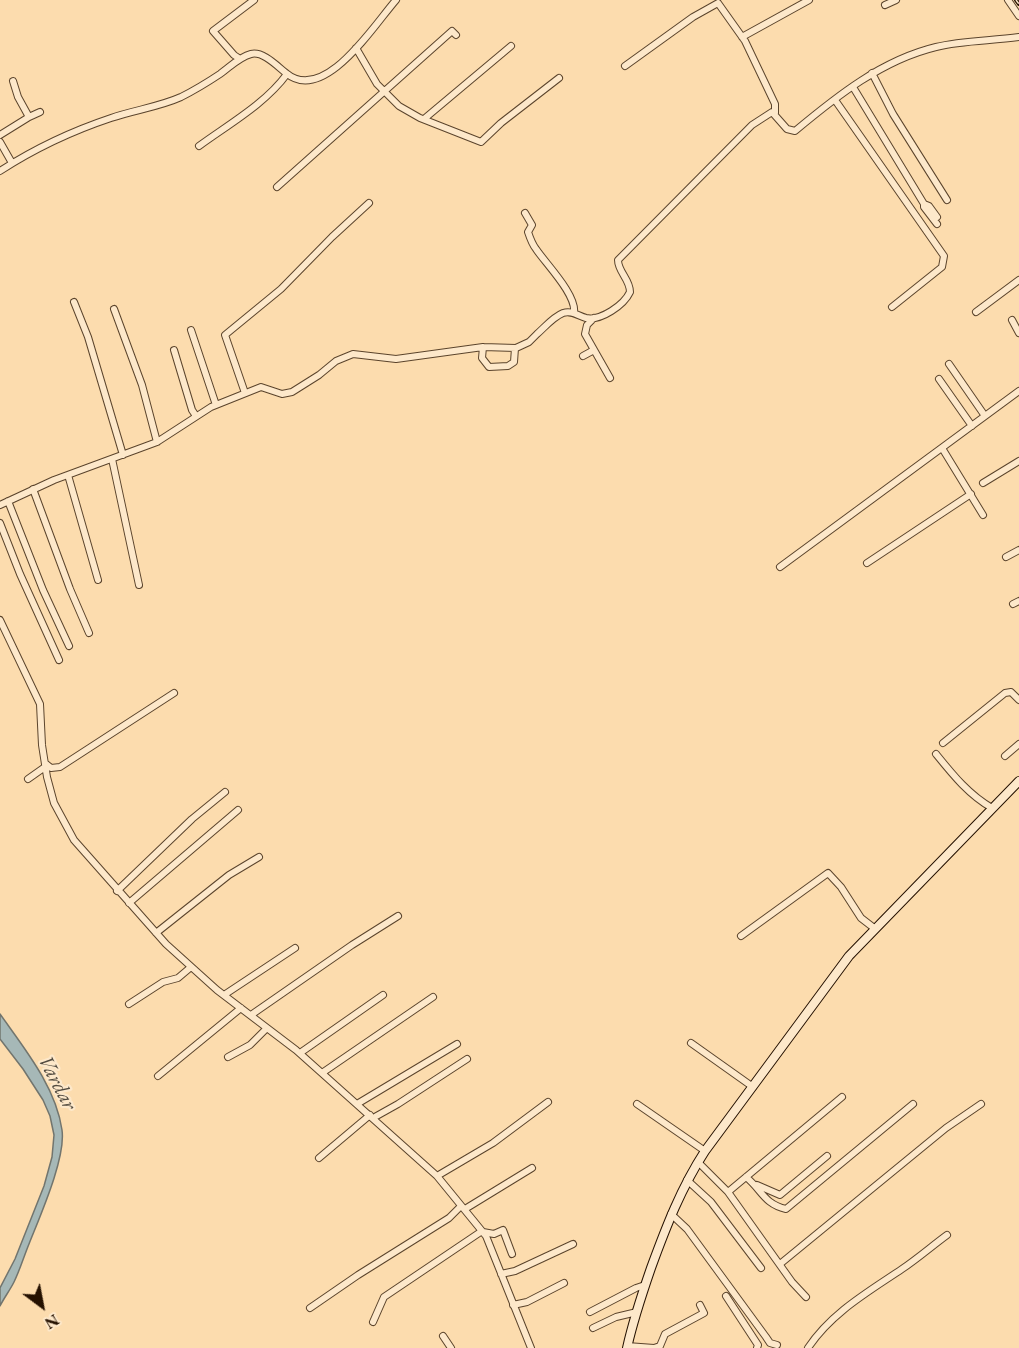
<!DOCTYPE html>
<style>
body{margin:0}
#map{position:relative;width:1019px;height:1348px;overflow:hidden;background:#fcdcae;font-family:"EB Garamond",serif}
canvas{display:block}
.north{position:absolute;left:12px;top:1276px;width:60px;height:60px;-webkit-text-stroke:4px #fde8ca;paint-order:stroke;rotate:148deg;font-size:16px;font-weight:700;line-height:24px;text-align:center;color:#251100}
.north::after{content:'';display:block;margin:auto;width:21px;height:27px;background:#251100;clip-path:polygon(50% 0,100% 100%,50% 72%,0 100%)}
</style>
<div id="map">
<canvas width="1019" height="1348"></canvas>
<div class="north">N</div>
</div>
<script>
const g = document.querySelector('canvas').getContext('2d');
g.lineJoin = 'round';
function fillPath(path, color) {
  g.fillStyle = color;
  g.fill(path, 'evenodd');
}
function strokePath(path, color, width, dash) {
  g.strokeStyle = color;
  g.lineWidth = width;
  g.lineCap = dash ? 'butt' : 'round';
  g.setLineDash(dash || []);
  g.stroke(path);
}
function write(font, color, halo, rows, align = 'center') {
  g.font = font + ' "EB Garamond",serif';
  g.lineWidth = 4.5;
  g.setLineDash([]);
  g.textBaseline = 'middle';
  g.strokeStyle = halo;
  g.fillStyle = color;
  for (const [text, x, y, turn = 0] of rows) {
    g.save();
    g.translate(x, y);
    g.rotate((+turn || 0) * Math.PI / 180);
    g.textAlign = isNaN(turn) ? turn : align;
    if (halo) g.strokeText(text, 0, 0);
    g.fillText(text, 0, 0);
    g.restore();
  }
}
const water = new Path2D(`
 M0 1014C24 1048 56 1087 62 1130 66 1158 40 1216 29 1244 24 1256 20 1270 14 1282 10 1290 4 1298 0 1306V1288L15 1259 44 1186 52 1157 54 1135 50 1116 43 1100 23 1069 0 1039Z`);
const street = new Path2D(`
 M1008 0 1019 16
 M885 5 896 0
 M742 37 809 0
 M356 48 377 84 399 106 420 118 481 142 501 123 559 78
 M240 59 234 55 213 31 254 0
 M625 66 693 17 718 3 745 41 775 104V113
 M872 73 893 114 947 200
 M853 87 924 204V207L937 224
 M835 100 944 256 942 267 892 307
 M29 117 40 112
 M424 119 511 46
 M0 135 29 117 18 97 13 81
 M0 142 12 163
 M199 146C229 124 265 104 287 74
 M0 171C34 149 72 131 111 118 134 110 159 107 181 97 195 90 208 82 220 74 230 67 239 57 251 54 263 51 277 66 286 73 324 105 374 25 396 0
 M277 187 452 31 456 35
 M924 204 929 206 937 217
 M525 213 532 225 528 232C530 238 532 244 536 249 546 264 577 295 574 313
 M74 302 88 337 123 455
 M114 309 142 385 157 442
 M976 312 1019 280
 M594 318 587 325 585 334 610 378
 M1012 320 1019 333
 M191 330 216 405
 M483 347 482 358 489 367 508 366 514 362 515 348
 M174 350 192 410 196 416
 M583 356 594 350
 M949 364 985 416
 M939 379 972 426
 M245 393 225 335 281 289 332 237 369 203
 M942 448 983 515
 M112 459 139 585
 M68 475 98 580
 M983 483 1019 461
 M33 489 70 589 89 633
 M8 501 43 590 69 646
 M0 505 54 480 157 442 211 407 261 387 282 394 292 392 319 375 336 361 353 354 396 359 483 347 516 348 529 342 537 334C545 327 553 317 563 313 572 310 578 316 586 318 601 321 624 305 630 292 630 279 618 272 618 260L752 125 772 112 787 129 795 131C837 96 882 60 936 47 963 40 992 41 1019 37
 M0 523 20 574 59 660
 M1006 557 1019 550
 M867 563 971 494
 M780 567 1019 391
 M1013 604 1019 601
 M0 620 40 704 42 745 47 777 54 803 74 840 166 944 217 990 296 1050 437 1176 486 1236 531 1348
 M943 743 1005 693 1011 692 1019 700
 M936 754C953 775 969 795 992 808
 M1005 756 1019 744
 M45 763 51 768 60 767 174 693
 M28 779 45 767
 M117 891 192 819 225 792
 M129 903 238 810
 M156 933 229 875 259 857
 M741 936 828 873 841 887 861 918 874 928
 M224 995 295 948
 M129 1004 163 982 178 978 191 967
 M251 1015 352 945 398 916
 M691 1043 753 1087
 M300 1053 383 995
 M228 1057 250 1045 267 1028
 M322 1073 433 997
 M158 1076 241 1008
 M357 1104 457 1044
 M637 1104 705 1151
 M373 1118 398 1104 467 1059
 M319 1158 370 1115
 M698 1162 728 1192 792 1282 806 1297
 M437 1176 493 1143 548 1102
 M746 1177C762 1190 764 1204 786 1209L913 1104
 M687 1180 711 1202 761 1268
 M757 1185 780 1195 827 1156
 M728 1192 842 1097
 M465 1209 532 1168
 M671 1214 687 1229 766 1337 770 1343 777 1345
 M483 1232 494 1234 503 1230 512 1254
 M780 1264 946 1128 981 1104
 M501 1274 515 1271 573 1244
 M726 1296 758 1345 757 1348
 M513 1305 527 1302 564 1283
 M310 1308 358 1275 449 1218 461 1206
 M590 1312 636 1288 645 1285
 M373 1322 384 1297 482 1231
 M593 1328 616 1317 637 1312
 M443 1336 451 1348
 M627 1346 654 1348 660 1346 665 1334 704 1313 700 1305
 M808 1348C831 1313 868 1292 902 1269 917 1259 932 1246 947 1235`);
const secondary = new Path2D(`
 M627 1348C633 1321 642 1294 651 1268 666 1227 681 1188 705 1151L849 956 1019 781`);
const rail = new Path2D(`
 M1016 0 1019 4`);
const waterNames = [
 ["Vardar",57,1083,62]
];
fillPath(water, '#a6b8b7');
strokePath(water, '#72756e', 1.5);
strokePath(street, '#5b442c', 8);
strokePath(secondary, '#251100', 10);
strokePath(street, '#fde8ca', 6);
strokePath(secondary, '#fde8ca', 8);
strokePath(rail, '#251100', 4);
strokePath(rail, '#fde8ca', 1.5, [4.5]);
write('italic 21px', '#524b40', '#fde8ca', waterNames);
</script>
